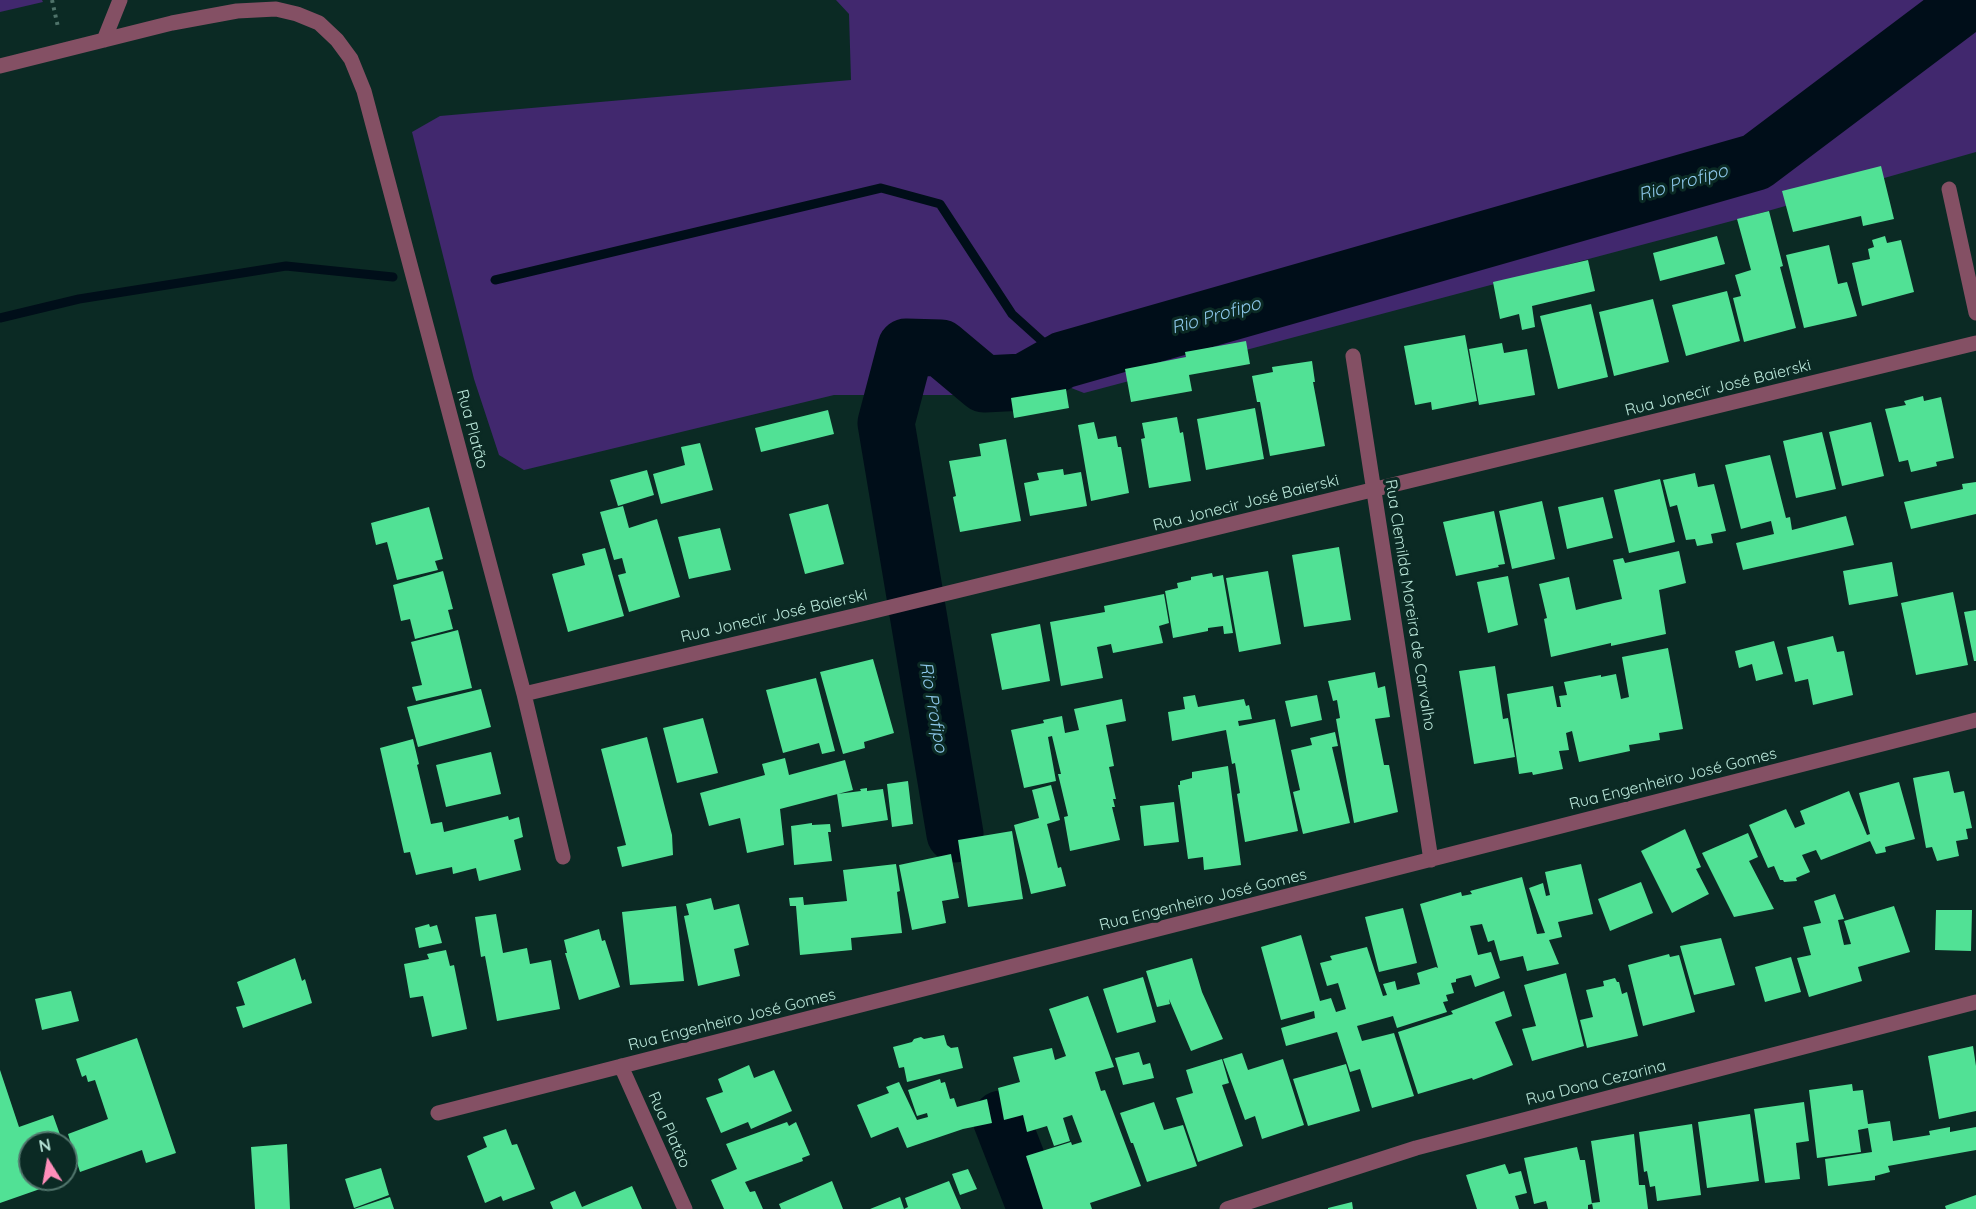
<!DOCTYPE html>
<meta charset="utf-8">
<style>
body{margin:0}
#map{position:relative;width:1976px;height:1209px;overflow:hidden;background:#0b2a24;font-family:Quicksand,sans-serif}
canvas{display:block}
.north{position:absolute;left:18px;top:1131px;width:60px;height:60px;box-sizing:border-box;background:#0b2a24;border:2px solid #51756c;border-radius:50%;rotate:349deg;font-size:16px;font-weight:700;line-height:24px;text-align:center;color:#b9e6d9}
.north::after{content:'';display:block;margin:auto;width:21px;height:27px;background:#ff8eba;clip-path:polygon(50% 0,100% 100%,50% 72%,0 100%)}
</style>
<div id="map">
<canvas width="1976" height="1209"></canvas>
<div class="north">N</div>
</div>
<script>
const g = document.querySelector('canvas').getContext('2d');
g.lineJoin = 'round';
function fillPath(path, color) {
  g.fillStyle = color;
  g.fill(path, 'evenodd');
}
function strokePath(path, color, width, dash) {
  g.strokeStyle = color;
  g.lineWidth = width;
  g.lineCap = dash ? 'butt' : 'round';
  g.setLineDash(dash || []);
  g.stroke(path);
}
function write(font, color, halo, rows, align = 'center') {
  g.font = font + ' Quicksand,sans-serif';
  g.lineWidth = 6;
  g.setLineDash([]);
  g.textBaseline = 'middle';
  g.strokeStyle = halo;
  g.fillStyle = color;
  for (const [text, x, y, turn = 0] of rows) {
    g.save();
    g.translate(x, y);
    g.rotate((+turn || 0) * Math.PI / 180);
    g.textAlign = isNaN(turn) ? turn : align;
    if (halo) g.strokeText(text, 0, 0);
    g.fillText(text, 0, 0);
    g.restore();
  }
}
const green = new Path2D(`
 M0 0H42L43 2 0 12Z
 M836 0H1976V152L1743 218 1084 393 1000 360 954 395H834L524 470 499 455 474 379 412 132 440 116 851 80 849 14Z`);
const stream = new Path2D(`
 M495 280 881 188 940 204 1012 314 1063 360
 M0 318 79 299 286 266 393 277`);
const river = new Path2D(`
 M955 834 886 423 906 347 941 348 984 384 1024 382 1063 360 1756 162 1971 0
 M1001 1119 1036 1209`);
const building = new Path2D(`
 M1881 166 1894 219 1863 226 1861 216 1793 232 1782 191Z
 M1769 211 1783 266 1780 267 1796 328 1744 342 1733 298 1741 296 1735 275 1751 270 1737 219Z
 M1717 236 1725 264 1660 281 1653 253Z
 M1885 236 1887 243 1901 240 1914 292 1862 306 1852 263 1870 259 1868 249 1874 247 1872 240Z
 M1829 245 1838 284 1847 282 1857 316 1804 328 1786 255Z
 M1588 260 1595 291 1532 306 1535 327 1522 330 1519 314 1500 319 1493 282Z
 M1727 291 1740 341 1686 356 1672 305Z
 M1653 299 1669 362 1614 376 1599 312Z
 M1591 304 1608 377 1558 389 1540 316Z
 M1465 335 1477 401 1432 410 1431 402 1415 405 1404 346Z
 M1246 341 1250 364 1189 375 1192 391 1131 402 1125 369 1186 357 1185 352Z
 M1502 343 1504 353 1527 349 1535 395 1479 405 1469 349Z
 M1312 361 1315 382H1313L1325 446 1270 456 1260 402H1257L1252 376 1273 372 1272 367Z
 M1066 389 1069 408 1014 418 1011 398Z
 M1923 396 1924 401 1941 397 1954 458 1936 462 1937 466 1911 472 1908 460 1899 462 1885 409 1906 405 1904 401Z
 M1255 408 1264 459 1206 470 1197 419Z
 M828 410 834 434 761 452 755 428Z
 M1177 417 1180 433 1183 432 1191 481 1149 488 1141 439 1145 438 1142 423Z
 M1094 422 1098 439 1116 436 1118 447H1121L1129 493 1091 501 1078 425Z
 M1871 422 1884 476 1842 486 1829 432Z
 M1822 432 1836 489 1796 498 1783 441Z
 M1006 439 1021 521 960 532 953 497 956 496 949 461 981 456 979 444Z
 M700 443 713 490 661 504 653 474 685 465 681 447Z
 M1770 455 1786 518 1790 517 1792 530 1846 516 1854 545 1743 570 1736 543 1774 534 1771 521 1741 529 1725 465Z
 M1063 469 1064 475 1081 472 1087 506 1030 516 1024 483 1039 480 1037 473Z
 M647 470 654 495 618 506 610 480Z
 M1695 473 1698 487 1714 484 1726 531 1711 534 1713 543 1697 546 1695 539 1686 540 1677 505 1670 507 1663 480Z
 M1660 479 1675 542 1629 553 1614 490Z
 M1976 482V514L1911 529 1904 502 1963 489 1962 484Z
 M1603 497 1613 538 1567 549 1558 507Z
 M1542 501 1555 559 1512 569 1499 511Z
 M828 504 844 564 805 574 789 514Z
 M623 506 629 528 657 519 680 597 629 612 618 575 626 573 622 558 614 560 600 512Z
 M429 507 443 559 435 561 438 570 397 580 387 542 376 545 371 523Z
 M1494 511 1505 564 1498 565 1499 567 1456 576 1443 522Z
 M720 528 731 570 689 579 678 537Z
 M1339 547 1351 620 1304 627 1292 555Z
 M605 548 624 616 568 632 552 574 585 565 582 554Z
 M1679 551 1686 583 1659 590 1666 634 1611 646V643L1551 657 1544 619 1547 618 1539 584 1569 577 1576 610 1604 603 1622 599 1613 560 1623 558 1625 563Z
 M1892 562 1898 596 1849 605 1843 571Z
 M443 571 453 609 448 610 453 629 415 639 410 619 401 621 393 585Z
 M1268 571 1281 644 1239 652 1226 578Z
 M1212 573 1213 577 1223 575 1233 633 1224 634 1223 626 1208 628V631L1173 638 1165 591 1178 588 1177 583 1191 580V577Z
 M1508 576 1518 625 1488 633 1477 582Z
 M1953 592 1968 665 1916 675 1901 603Z
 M1164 594 1169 623 1159 626 1163 643 1113 653 1111 644 1097 647 1103 678 1061 686 1050 622 1105 612 1104 606Z
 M1976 610V661H1974L1964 612Z
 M1040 624 1050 681 1002 690 991 634Z
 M458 630 472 688 416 701 412 687 422 685 411 642Z
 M1833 636 1837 652 1844 651 1853 695 1813 705 1808 679 1795 682 1787 647Z
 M1774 641 1783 674 1756 681 1752 664 1739 668 1735 651Z
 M1668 648 1683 729 1659 733 1660 740 1629 745 1630 751 1579 762 1572 731 1566 733 1569 750 1559 751 1563 769 1533 775 1532 772 1519 774 1507 694 1553 686 1557 707H1561L1559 696 1567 695 1564 682 1601 675V677L1616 674 1621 699 1629 697 1622 657Z
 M873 659 894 733 864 742 865 748 843 754 820 672Z
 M1495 666 1503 719 1508 718 1515 757 1474 764 1459 671Z
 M1375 672 1378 688 1385 686 1390 717 1375 719 1384 765H1389L1398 812 1354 823 1336 719 1340 718 1337 700 1333 701 1328 681Z
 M816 678 835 751 822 754 819 743 783 753 766 690Z
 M481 689 491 727 418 747 407 707Z
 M1195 695 1198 707 1244 699 1246 706 1249 705 1252 719 1238 721 1239 726 1275 719 1298 831 1245 842 1237 794 1240 793 1235 763 1232 764 1226 730 1172 741 1168 712 1185 709 1183 697Z
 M1317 695 1322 720 1291 727 1285 701Z
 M1122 699 1126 721 1106 725 1114 766 1109 767 1116 799H1113L1115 807H1112L1120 840 1070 851 1064 817 1068 816 1058 774H1061L1052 736 1048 737 1056 781 1024 788 1011 730 1044 723 1043 720 1062 716 1065 733 1079 730 1074 709Z
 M703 718 718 773 677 783 663 728Z
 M1335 732 1338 746 1332 747 1350 823 1303 834 1293 792 1300 790 1291 750 1312 745 1310 738Z
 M647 737 672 835 673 855 622 867 617 847 626 845 601 749Z
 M413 739 419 764 417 765 431 824 442 822 444 832 508 816 509 820 519 817 523 837 514 840 521 870 479 881 476 868 453 874 452 867 416 875 410 852 404 853 380 748Z
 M491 752 501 794 446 807 436 765Z
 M785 758 789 775 845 760 853 790 780 809 784 845 747 853 740 818 709 826 700 793 765 775 762 764Z
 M1228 766 1241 865 1204 870 1203 857 1188 859 1178 785H1180V781L1192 778V772Z
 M1949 771 1954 793 1964 791 1972 828 1966 829 1968 839 1956 841 1959 856 1937 861 1932 847 1926 848 1913 778Z
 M908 781 913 824 892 827 887 784Z
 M1899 782 1915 839 1885 847 1886 852 1876 854 1870 841 1821 860 1816 850 1802 855 1810 872 1796 878 1797 881 1784 882 1783 880H1780L1774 866 1768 868 1749 825 1786 809 1795 828 1805 824 1800 811 1849 791 1867 835 1870 834 1859 793Z
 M1051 785 1060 820 1047 824 1058 868 1061 867 1066 886 1031 894 1014 825 1039 818 1032 790Z
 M867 788V791L883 789 888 820 842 827 837 794 861 791 860 789Z
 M1174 802 1179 842 1144 846 1140 806Z
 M812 823V825L830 824 831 832H828L832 861 794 865 791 826Z
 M1685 829 1701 867 1696 869 1709 894 1672 913 1641 851Z
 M1012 831 1023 899 968 907 958 840Z
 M1748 833 1758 857 1749 861 1774 909 1734 917 1702 853Z
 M951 854 959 898 942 901 946 923 912 930 899 865Z
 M896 864 900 891 897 892 902 933 851 938 852 950 800 955 796 906H790L789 898 803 897 804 905 847 901 843 870Z
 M1581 864 1593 914 1558 922 1562 937 1549 940 1559 964 1527 971 1523 956 1500 961 1494 940 1488 942 1482 924 1470 926 1478 955 1491 952 1500 978 1475 987 1471 975 1456 979V982L1451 983 1454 993 1446 995 1448 1001 1443 1002 1447 1012 1397 1028 1393 1016 1357 1026 1362 1041 1394 1033 1414 1096 1372 1108 1360 1069 1350 1072 1337 1032 1286 1046 1281 1028 1315 1018 1314 1011 1281 1020 1261 947 1301 935 1320 1001 1331 998 1336 1012 1346 1009 1338 983 1327 986 1320 963 1332 960 1330 956 1367 947 1383 996 1387 995 1383 984 1395 981 1397 990 1420 984 1417 973 1436 967 1438 968 1420 904 1461 892 1462 896 1472 894 1470 891 1522 877 1537 934 1545 933 1529 888 1543 883 1546 896 1550 895 1545 872Z
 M1641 882 1653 913 1610 931 1598 899Z
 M1835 894 1844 919 1838 920 1844 945 1851 944 1844 921 1894 906 1910 952 1858 967 1862 981 1809 997 1797 958 1811 955 1803 927 1821 923 1814 901Z
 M711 898 714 910 739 904 749 945 734 949 740 976 698 986 684 916 689 915 686 904Z
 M676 906 684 981 630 985 622 912Z
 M1403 908 1417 963 1379 972 1365 917Z
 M1936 910H1972L1971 951 1935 950Z
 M496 914 503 953 527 948 530 964 551 960 560 1009 497 1021 485 956 481 957 475 917Z
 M429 924 430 927 437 925 442 943 419 948 415 928Z
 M599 929 602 941 605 940 620 987 579 1000 565 953H567L564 940Z
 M1721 938 1735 985 1694 995 1680 946Z
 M446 950 450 966 454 965 467 1029 432 1037 423 996 410 998 404 964 429 959 427 954Z
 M1669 954 1670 957 1679 955 1695 1012 1643 1026 1628 965Z
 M1791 957 1801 992 1765 1002 1755 967Z
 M295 958 302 981 305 979 312 1003 243 1028 236 1007 245 1005 237 982Z
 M1192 958 1202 992 1223 1039 1191 1051 1169 999 1170 1004 1157 1007 1146 971Z
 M1566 973 1584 1046 1532 1061 1522 1029 1536 1026 1524 985Z
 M1143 977 1156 1022 1117 1033 1103 989Z
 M1615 978 1617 982H1619L1622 994 1627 992 1638 1036 1587 1048 1580 1020 1593 1017 1586 990 1604 986 1603 981Z
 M71 991 79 1021 42 1030 35 999Z
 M1504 991 1512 1016 1495 1022 1513 1065 1473 1080 1472 1078 1418 1094 1398 1032 1453 1014 1451 1011Z
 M1088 996 1114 1067 1095 1072 1101 1091 1105 1090 1141 1186 1090 1203 1092 1209H1043L1026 1156 1071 1142 1072 1145 1082 1142 1072 1115 1063 1118 1070 1141 1054 1146 1047 1126 1027 1132 1023 1115 1004 1120 998 1088 1020 1082 1013 1057 1052 1048 1055 1060 1066 1056 1049 1009Z
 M944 1035 947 1045 951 1048 958 1047 963 1068 907 1082 904 1067 899 1068 893 1047 912 1042 914 1039 921 1037 924 1039Z
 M137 1038 176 1153 146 1163 142 1150 80 1172 68 1134 108 1119 95 1080 88 1082 86 1075 82 1077 76 1059Z
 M1973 1046 1976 1066V1111L1939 1119 1928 1056Z
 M1139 1052 1143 1065 1150 1063 1154 1078 1123 1085 1115 1058Z
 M1242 1053 1248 1070 1283 1059 1304 1125 1262 1139 1255 1116 1245 1120 1223 1059Z
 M1222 1059 1229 1083 1222 1085 1243 1146 1198 1162 1176 1098 1193 1093 1186 1070Z
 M1346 1064 1360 1111 1308 1126 1293 1079Z
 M749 1065 754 1078 774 1070 792 1111 751 1129 748 1122 721 1133 706 1098 723 1092 718 1079Z
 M0 1070 19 1127 53 1115 63 1143H30V1179H36L40 1189 0 1203Z
 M940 1079 941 1083 945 1082 950 1099 954 1098 957 1107 987 1099 992 1123 963 1129 907 1148 898 1127 871 1138 857 1105 889 1093 886 1087 899 1082 917 1120 928 1117 927 1113 917 1116 908 1090Z
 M1852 1084 1853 1091 1863 1090 1868 1124 1890 1121 1893 1141 1930 1135 1929 1131 1950 1127V1132L1976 1127V1150L1888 1166 1890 1172 1875 1176V1180L1828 1186 1825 1159 1872 1152 1868 1128 1858 1130 1861 1152 1817 1158 1809 1090Z
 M1154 1102 1164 1130 1183 1125 1197 1166 1147 1182 1133 1143H1131L1120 1113Z
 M1804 1102 1809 1141 1796 1143 1800 1179 1765 1183 1754 1109Z
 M1750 1114 1759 1181 1707 1188 1698 1122Z
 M787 1122 789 1126 796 1122 810 1155 802 1158 803 1161 745 1182 750 1192 755 1191 763 1209H724L711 1180 737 1169 726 1144Z
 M1692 1124 1701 1195 1657 1201 1655 1186 1650 1187 1647 1171 1644 1172 1639 1132Z
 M506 1129 512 1145 517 1144 535 1189 503 1201 501 1196 485 1203 467 1156 487 1147 483 1137Z
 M1634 1134 1639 1185H1645L1648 1209H1593L1592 1203 1600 1202 1591 1141Z
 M287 1144 290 1209H255L251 1147Z
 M1577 1147 1580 1160H1585L1592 1204 1588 1205V1209H1548L1546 1201 1534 1204 1524 1158Z
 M1505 1164 1509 1174 1521 1171 1527 1193 1515 1196 1519 1209H1477L1466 1175Z
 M381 1168 389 1195 354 1208 345 1179Z
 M968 1169 977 1189 960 1195 952 1174Z
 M832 1181 843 1209H781L779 1204Z
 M949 1181 961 1209H870L900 1197 904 1209 908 1207 905 1198Z
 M632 1186 642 1209H553L550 1202 575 1191 582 1207Z
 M1976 1195V1209H1946L1945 1206Z
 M390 1197 394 1209H354Z
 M1352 1202 1353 1209H1328V1208Z`);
const path = new Path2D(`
 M52 0 58 27`);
const minor = new Path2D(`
 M104 40 120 0
 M0 66 172 23 237 11 276 9 297 14 319 23 337 40 351 59 364 91 524 694 563 857
 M1949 189 1976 313
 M1353 356 1431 860
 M524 694 866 613 1976 343
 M621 1066 685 1209
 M438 1113 1976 720
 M1227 1209 1416 1148 1976 1002`);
const streetNames = [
 ["Rua Jonecir José Baierski",1718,388,-14],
 ["Rua Platão",472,429,75],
 ["Rua Jonecir José Baierski",1246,503,-14],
 ["Rua Clemilda Moreira de Carvalho",1410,605,81],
 ["Rua Jonecir José Baierski",774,616,-13],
 ["Rua Engenheiro José Gomes",1673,779,-14],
 ["Rua Engenheiro José Gomes",1203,900,-14],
 ["Rua Engenheiro José Gomes",732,1020,-14],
 ["Rua Dona Cezarina",1596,1083,-14],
 ["Rua Platão",669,1130,66]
];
const waterNames = [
 ["Rio Profipo",1683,183,-16],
 ["Rio Profipo",1216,316,-16],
 ["Rio Profipo",933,707,80]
];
fillPath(green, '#41286e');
strokePath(stream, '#000e19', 9);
strokePath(river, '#000e19', 57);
fillPath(building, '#51e195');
strokePath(path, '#4f736a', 4, [3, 4.5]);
strokePath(minor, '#845064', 15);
write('16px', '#b9e6d9', '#0b2a24', streetNames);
write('italic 18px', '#8ec8eb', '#0b2a24', waterNames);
</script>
